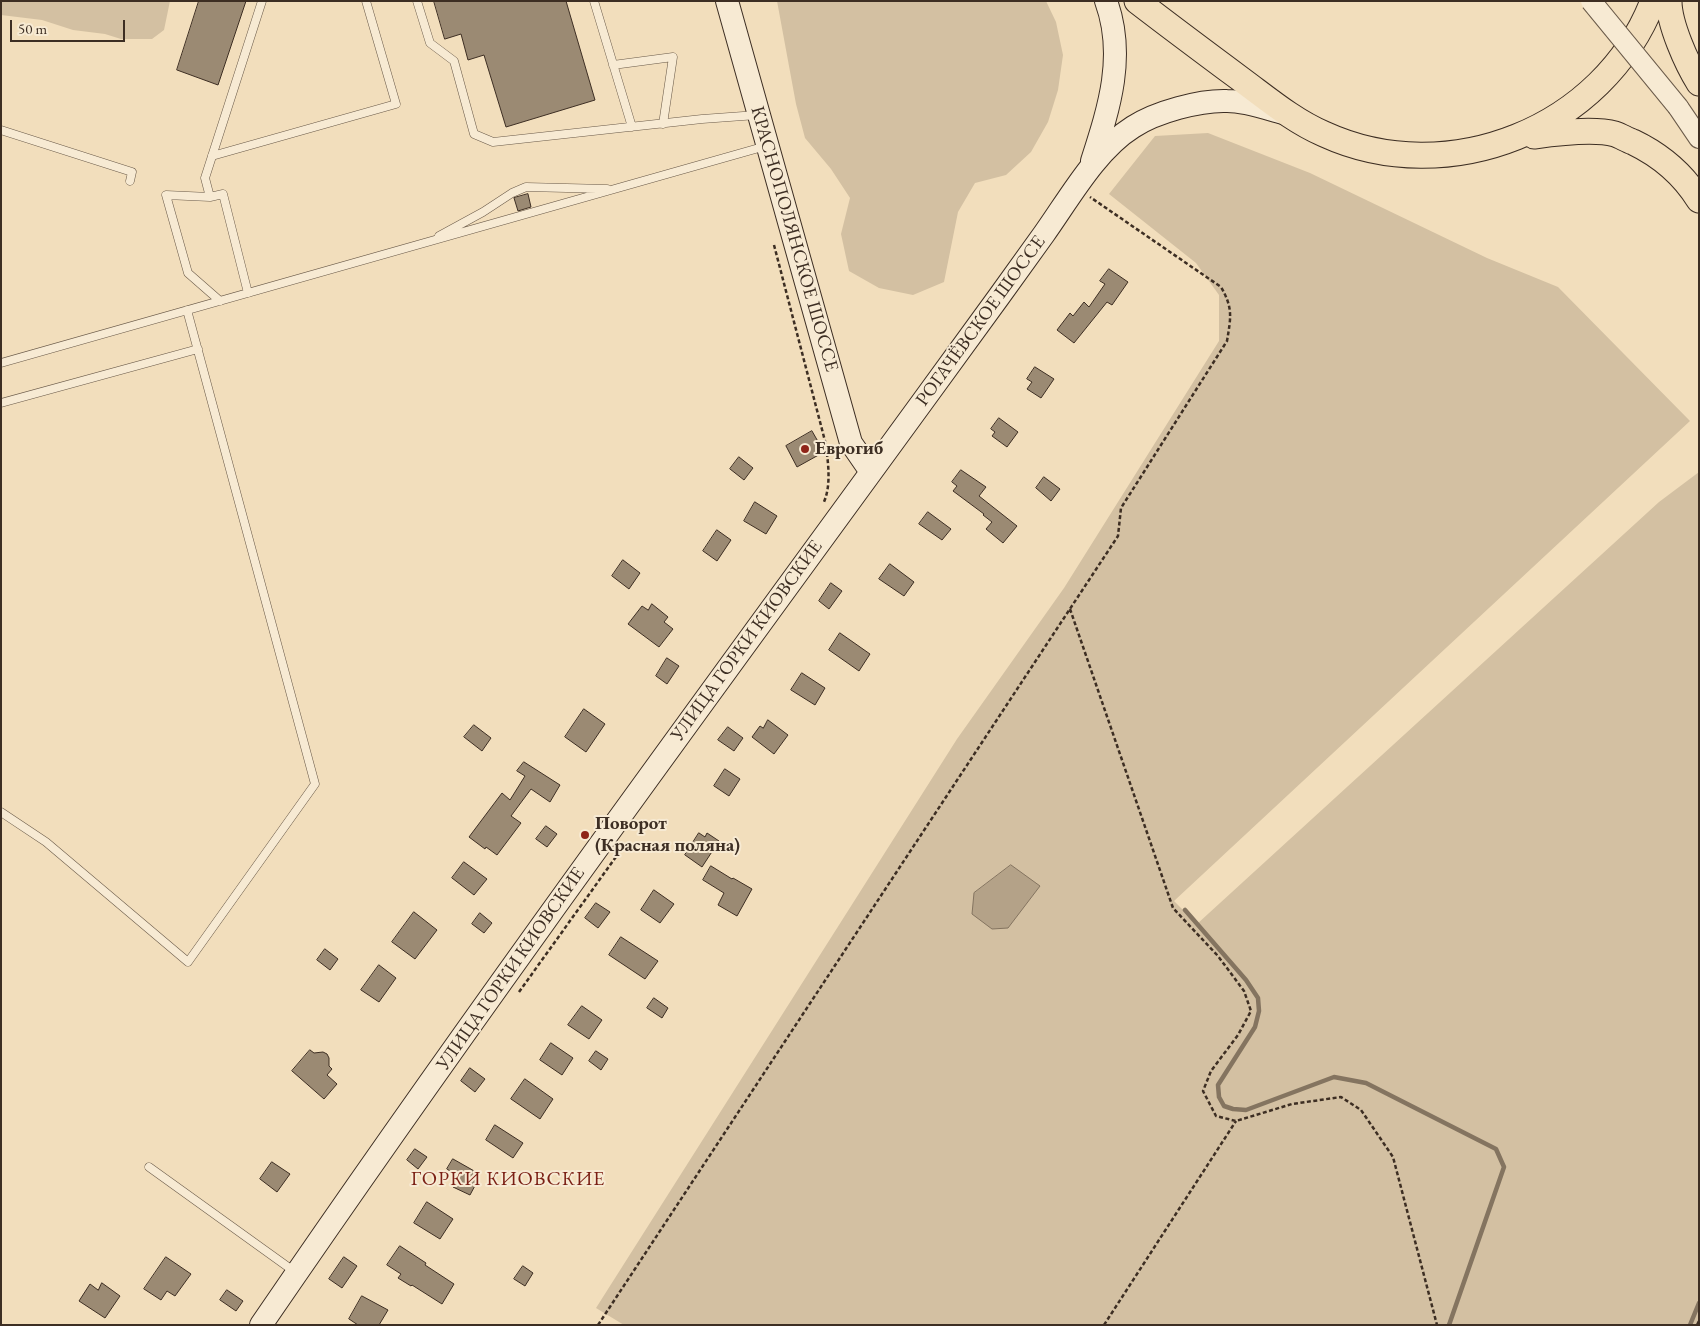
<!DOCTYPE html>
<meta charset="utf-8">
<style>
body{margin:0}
#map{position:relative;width:1700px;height:1326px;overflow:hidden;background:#f2debc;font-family:"EB Garamond",serif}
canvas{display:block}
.frame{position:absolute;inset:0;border:2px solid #3d2e23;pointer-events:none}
.scale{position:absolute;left:10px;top:20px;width:115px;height:22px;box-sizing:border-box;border:2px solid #3d2e23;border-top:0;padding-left:6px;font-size:15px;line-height:18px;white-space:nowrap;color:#3d2e23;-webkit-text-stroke:4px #f7ead3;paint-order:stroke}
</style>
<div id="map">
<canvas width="1700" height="1326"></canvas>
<div class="frame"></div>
<div class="scale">50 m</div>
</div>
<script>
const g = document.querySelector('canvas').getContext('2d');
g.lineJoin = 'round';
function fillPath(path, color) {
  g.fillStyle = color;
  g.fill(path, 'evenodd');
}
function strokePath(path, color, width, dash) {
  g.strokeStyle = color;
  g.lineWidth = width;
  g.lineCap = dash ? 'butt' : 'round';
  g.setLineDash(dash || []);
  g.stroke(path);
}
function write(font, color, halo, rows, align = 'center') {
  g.font = font + ' "EB Garamond",serif';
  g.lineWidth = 4;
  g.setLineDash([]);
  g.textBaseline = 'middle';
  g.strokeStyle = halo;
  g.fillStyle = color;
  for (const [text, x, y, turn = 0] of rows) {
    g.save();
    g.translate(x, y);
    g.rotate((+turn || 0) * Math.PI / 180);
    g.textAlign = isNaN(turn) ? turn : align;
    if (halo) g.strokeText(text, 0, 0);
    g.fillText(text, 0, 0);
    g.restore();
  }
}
const green = new Path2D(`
 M1 1H170L164 30 152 39H121L105 34 73 30 42 20 1 15Z
 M777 1H1046L1056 22 1063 55 1058 90 1048 122 1031 152 1006 175 975 183 958 212 944 282 913 295 879 288 849 271 841 234 850 198 831 169 805 138 796 104Z
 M1208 133 1310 173 1487 258 1558 287 1690 421 1174 901 1197 924 1659 502 1699 472V1325H624L596 1308 957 739 1064 588 1219 341V295L1196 263 1109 194 1155 136Z`);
const water = new Path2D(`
 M1011 865 1040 886 1008 928 992 929 972 914 974 893Z`);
const stream = new Path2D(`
 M1185 910 1246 980 1258 998 1259 1011 1255 1027 1218 1085 1219 1097 1224 1106 1233 1109 1246 1110 1334 1077 1366 1083 1496 1149 1504 1167 1449 1325
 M1690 1325 1699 1303`);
const building = new Path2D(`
 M199 1H246L218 85 177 70Z
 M434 1H566L595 100 506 127 484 55 468 60 461 34 445 39Z
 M528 194 531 207 518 211 514 198Z
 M1109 269 1128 282 1112 305 1107 302 1074 343 1057 330 1070 313 1073 316 1084 302 1089 307 1105 284 1100 281Z
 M1035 367 1054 379 1041 398 1027 389 1032 382 1027 379Z
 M999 418 1018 432 1007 447 992 436 995 432 991 429Z
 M812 431 824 452 797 467 786 446Z
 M739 457 753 468 744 480 730 469Z
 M961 470 986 487 979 496 1017 526 1003 543 986 529 992 522 983 515 984 514 953 491 957 486 952 482Z
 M1044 477 1060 489 1051 501 1036 488Z
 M755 502 777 516 766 534 744 521Z
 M928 512 951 529 942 540 919 524Z
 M717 530 731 540 717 561 703 551Z
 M623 560 640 573 629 589 612 576Z
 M890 564 914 582 904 596 879 579Z
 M831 583 842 591 829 609 819 601Z
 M652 604 668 617 664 622 673 629 659 647 628 624 642 606 648 610Z
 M840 633 870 654 859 671 829 650Z
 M667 658 679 666 667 684 656 676Z
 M802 673 825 688 815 705 791 690Z
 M584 709 605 724 586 752 565 737Z
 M768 720 788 735 774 754 752 737 760 726 763 728Z
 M474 725 491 738 482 751 464 737Z
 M728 727 743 738 734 751 718 740Z
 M524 762 560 785 550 802 531 789 511 816 521 823 497 855 486 847 485 849 469 837 502 793 510 800 525 776 517 771Z
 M725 769 740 779 729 796 714 786Z
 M546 826 557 834 547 847 536 839Z
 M699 833 705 837 707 833 719 841 702 867 685 855Z
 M464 862 487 879 474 895 452 878Z
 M711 866 732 879 733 878 752 889 737 916 718 905 724 893 703 880Z
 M654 890 674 904 660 923 641 910Z
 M596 903 610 912 598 928 585 918Z
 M414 912 437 930 415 959 392 942Z
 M480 913 492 923 484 933 472 924Z
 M621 937 658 961 645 979 609 955Z
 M325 949 338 959 330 970 317 960Z
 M379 965 396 978 379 1002 361 990Z
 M654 998 668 1008 662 1018 647 1008Z
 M582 1006 602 1020 589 1039 568 1025Z
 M551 1043 573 1058 562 1075 540 1060Z
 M310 1050 314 1053 323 1052 327 1054 329 1058V1066L332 1069 327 1075 337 1084 324 1099 292 1071Z
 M596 1051 608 1059 601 1070 589 1061Z
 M470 1068 485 1079 475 1092 461 1081Z
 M525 1079 553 1099 540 1119 511 1099Z
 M495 1125 523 1143 513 1158 486 1140Z
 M415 1149 427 1157 418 1169 407 1160Z
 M453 1159 476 1172 473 1177 478 1180 470 1195 453 1187 459 1177 447 1169Z
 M272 1162 290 1174 277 1192 260 1179Z
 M427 1202 453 1219 440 1239 414 1223Z
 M400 1246 426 1263 425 1265 454 1284 442 1304 412 1285 411 1286 398 1278 401 1274 387 1265Z
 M166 1257 191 1274 175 1296 167 1291 161 1300 144 1289Z
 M344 1257 357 1266 342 1288 329 1279Z
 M523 1266 533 1273 525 1286 514 1279Z
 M102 1283 120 1296 105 1318 79 1301 90 1284 98 1290Z
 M227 1290 243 1301 236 1311 220 1300Z
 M362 1296 388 1310 379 1325H358L349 1319Z`);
const path = new Path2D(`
 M774 245 825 441C828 460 832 486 823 504
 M1070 609 1173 908 1218 956 1244 991 1251 1011 1238 1035 1211 1071 1203 1091 1216 1116 1236 1121 1292 1104 1341 1097 1361 1110 1393 1157 1437 1325
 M519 992 618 854
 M598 1325 1118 536 1121 508 1227 341C1231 317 1233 308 1221 287L1090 197
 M1104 1325 1236 1121
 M1697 1325 1699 1321`);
const service = new Path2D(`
 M417 1 430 43 454 61 474 134 493 142 702 119 757 115
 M594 1 632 127
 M613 65 673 57 663 124
 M1 130 132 172 130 181
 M212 156 396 104 366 1
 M210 197 205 178 262 1
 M439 236 483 212 512 193 526 187 607 189
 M220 301 188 273 166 195 210 197 223 194 248 293
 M1 363 766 146
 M1 403 198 349
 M1 812 46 842 188 962 315 784 187 310
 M149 1167 295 1272`);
const tertiary = new Path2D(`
 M1678 107 1699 138`);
const secondary = new Path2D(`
 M727 1 851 443 871 472
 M1092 161C1109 108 1126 56 1106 1
 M261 1325C475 1012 700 707 923 401 964 345 1004 290 1044 234 1069 199 1096 150 1133 127 1156 112 1200 100 1227 101 1246 101 1265 108 1283 113`);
const primary = new Path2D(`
 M1137 1C1172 28 1207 54 1242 80 1269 100 1294 121 1324 134 1448 191 1604 129 1653 1
 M1669 1C1669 24 1687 64 1699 83
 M1534 136C1556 133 1593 128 1615 134 1621 136 1627 140 1633 142 1660 155 1683 174 1699 200`);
const tertiaryBridge = new Path2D(`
 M1591 1 1678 107`);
const markers = [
 [805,449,5,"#8f2418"],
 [585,835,5,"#8f2418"]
];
const streetNames = [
 ["КРАСНОПОЛЯНСКОЕ ШОССЕ",794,239,74],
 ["РОГАЧЁВСКОЕ ШОССЕ",981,321,-54],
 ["УЛИЦА ГОРКИ КИОВСКИЕ",747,641,-54],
 ["УЛИЦА ГОРКИ КИОВСКИЕ",511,969,-55]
];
const poiNames = [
 ["Еврогиб",815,449],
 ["Поворот",595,824],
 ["(Красная поляна)",595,846]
];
const neighbourhoodNames = [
 ["ГОРКИ КИОВСКИЕ",508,1180]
];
fillPath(green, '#d3c0a2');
fillPath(water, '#b4a288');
strokePath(water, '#847460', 1);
strokePath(stream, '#847460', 4.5);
fillPath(building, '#9b8a73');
strokePath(building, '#3d2e23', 1);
strokePath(service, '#6a5a49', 9);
strokePath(tertiary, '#6a5a49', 22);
strokePath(secondary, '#3d2e23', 24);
strokePath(primary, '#3d2e23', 27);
strokePath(path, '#3d2e23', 2.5, [4, 2.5]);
strokePath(service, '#f7ead3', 8);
strokePath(tertiary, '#f7ead3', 20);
strokePath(secondary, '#f7ead3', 22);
strokePath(primary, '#f2debc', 25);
strokePath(tertiaryBridge, '#6a5a49', 22, []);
strokePath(tertiaryBridge, '#f7ead3', 20);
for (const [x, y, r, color] of markers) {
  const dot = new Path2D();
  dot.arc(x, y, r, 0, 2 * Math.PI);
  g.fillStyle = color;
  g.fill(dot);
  strokePath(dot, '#f7ead3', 2);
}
write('19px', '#3d2e23', '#f7ead3', streetNames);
write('bold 19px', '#3d2e23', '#f7ead3', poiNames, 'left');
g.letterSpacing = '1px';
write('20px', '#7a1f14', '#f7ead3', neighbourhoodNames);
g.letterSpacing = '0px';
</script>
